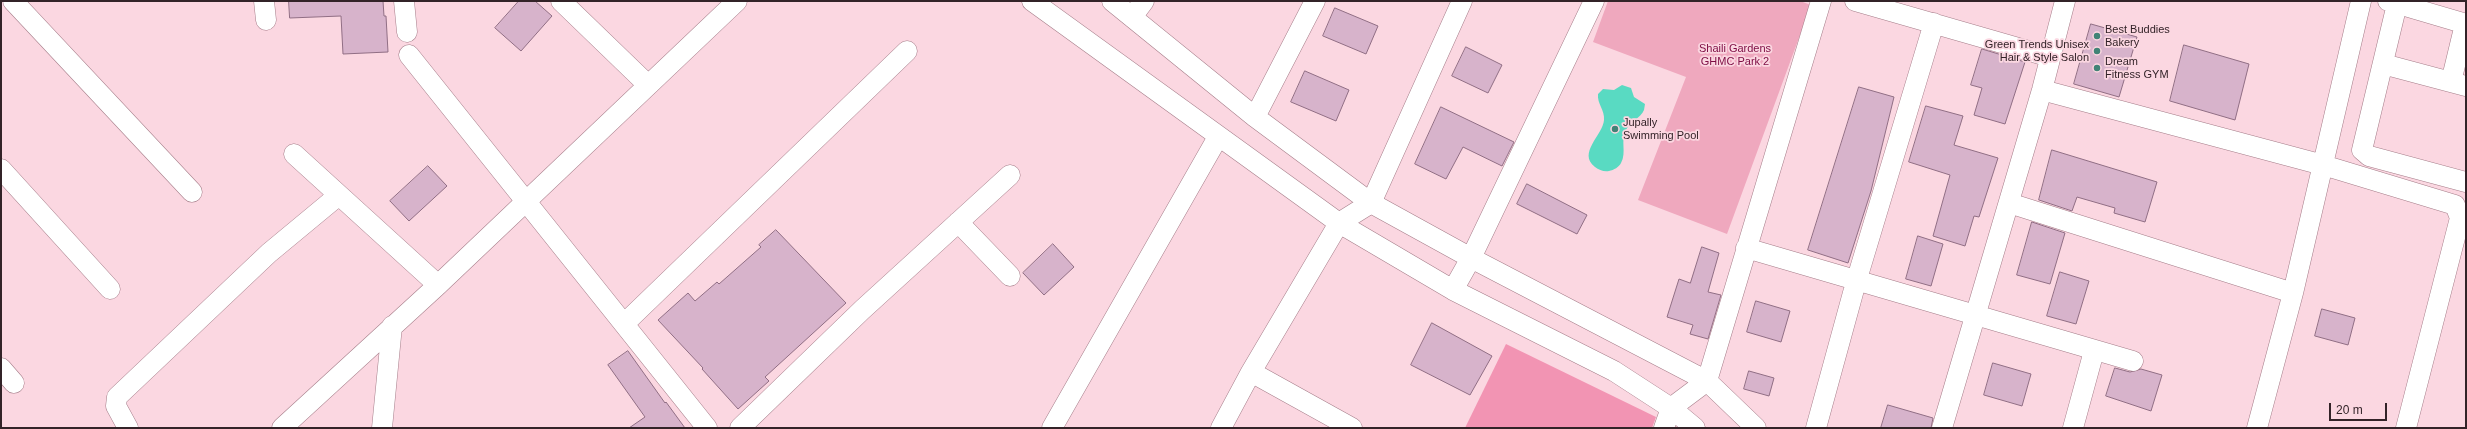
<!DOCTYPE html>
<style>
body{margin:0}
#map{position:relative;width:2467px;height:429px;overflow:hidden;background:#fbd7e1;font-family:Helvetica,sans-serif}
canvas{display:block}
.frame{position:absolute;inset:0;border:2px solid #332328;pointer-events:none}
.scale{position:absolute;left:2329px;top:403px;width:58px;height:18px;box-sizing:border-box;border:2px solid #332328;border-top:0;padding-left:5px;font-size:12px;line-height:14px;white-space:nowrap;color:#332328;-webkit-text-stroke:3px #fbd7e1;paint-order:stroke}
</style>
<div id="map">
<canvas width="2467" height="429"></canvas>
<div class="frame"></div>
<div class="scale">20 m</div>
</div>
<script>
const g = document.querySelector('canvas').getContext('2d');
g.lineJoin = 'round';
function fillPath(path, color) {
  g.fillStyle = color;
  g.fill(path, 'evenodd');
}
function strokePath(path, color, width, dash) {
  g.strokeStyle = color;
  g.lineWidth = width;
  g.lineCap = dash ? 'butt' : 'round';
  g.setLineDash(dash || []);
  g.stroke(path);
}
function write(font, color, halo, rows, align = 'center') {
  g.font = font + ' Helvetica,sans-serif';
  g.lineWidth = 3.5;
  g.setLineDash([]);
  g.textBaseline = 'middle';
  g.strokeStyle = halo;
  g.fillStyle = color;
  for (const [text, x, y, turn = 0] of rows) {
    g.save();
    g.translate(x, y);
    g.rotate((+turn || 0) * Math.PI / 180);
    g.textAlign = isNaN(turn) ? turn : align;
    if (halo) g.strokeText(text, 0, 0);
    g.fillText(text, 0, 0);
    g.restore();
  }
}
const green = new Path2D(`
 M1608 1H1800L1811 5 1727 234 1638 200 1686 77 1593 42Z`);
const forest = new Path2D(`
 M1506 344 1656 417 1652 428H1465Z`);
const water = new Path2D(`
 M1622 85 1631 88 1634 97 1645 104 1644 110C1641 118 1630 121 1626 130 1620 141 1627 152 1621 163 1619 167 1614 170 1609 171 1604 172 1599 170 1595 167 1577 153 1603 135 1604 120 1605 110 1597 104 1598 94L1603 89 1614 90Z`);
const building = new Path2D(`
 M289 1H383L384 16H386L388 52 343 54 341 16 290 18Z
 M519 1H535L552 16 521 51 495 28Z
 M1335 8 1378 26 1366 54 1323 36Z
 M2091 24 2137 37 2119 97 2074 84Z
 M2184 45 2249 64 2235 120 2170 101Z
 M1466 47 1502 65 1488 93 1452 76Z
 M1982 49 2025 62 2005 124 1974 115 1982 88 1971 85Z
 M1305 71 1349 90 1336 121 1291 102Z
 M1859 87 1894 97 1871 191 1848 263 1808 250Z
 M1926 106 1963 116 1954 145 1998 158 1979 217 1974 216 1965 246 1933 236 1950 175 1909 162Z
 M1441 107 1514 142 1502 166 1463 147 1446 179 1415 164Z
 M2052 150 2157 182 2145 222 2114 213 2115 208 2077 197 2072 211 2039 200Z
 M428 166 447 186 409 221 390 201Z
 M1527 184 1587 215 1577 234 1517 204Z
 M2032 222 2065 233 2050 284 2017 275Z
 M776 230 846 303 765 377 769 381 738 409 702 369 703 368 658 320 688 293 695 301 717 282 719 284 761 247 759 245Z
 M1918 236 1943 244 1931 286 1906 279Z
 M1053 244 1074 267 1044 295 1023 273Z
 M1702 247 1719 253 1708 292 1721 295 1708 339 1690 334 1693 325 1667 317 1679 279 1690 283Z
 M2060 272 2089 281 2076 324 2047 316Z
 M1756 301 1790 311 1781 342 1747 332Z
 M2322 309 2355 318 2348 345 2315 336Z
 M1432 323 1492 356 1470 395 1411 365Z
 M628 351 665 403 666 402 685 428H629L645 417 608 365Z
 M1993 363 2031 374 2022 406 1984 395Z
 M2115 368 2130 372 2141 369 2162 375 2151 411 2106 396Z
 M1749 371 1774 378 1769 396 1744 389Z
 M1888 405 1933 418 1931 428H1881Z`);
const minor = new Path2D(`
 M13 1 192 192
 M264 1 266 20
 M404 1 407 32
 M561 1 648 85
 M1032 1 1339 223 1453 290 1614 371 1671 408 1695 428
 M1112 1 1255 117 1371 203 1471 258 1707 381 1756 428
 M1855 1 2050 57
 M2388 1 2466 24
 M2397 4 2362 150 2369 156 2466 182
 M1132 17 1144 1
 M409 55 707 428
 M2383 64 2466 86
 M2451 82 2465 24
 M2042 90 2323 165 2455 205 2460 218 2406 428
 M1255 117 1315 1
 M294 154 438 285
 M1 169 110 289
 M2009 203 2293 293
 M958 222 1010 276
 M1746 248 2133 361
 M1453 290 1471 258 1594 1
 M625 323 907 51
 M1 368 14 383
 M1251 372 1352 428
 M128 428 116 406 117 397 269 253 339 195
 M282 428 438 285 737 1
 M382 428 392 326
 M740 428 862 310 1010 175
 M1052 428 1218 137
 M1221 428 1251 372 1339 223 1371 203 1462 1
 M1664 428 1671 408 1707 381 1821 1
 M1816 428 1856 282 1934 23
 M1942 428 2042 90 2065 1
 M2073 428 2094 351
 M2257 428 2293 293 2361 1`);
const markers = [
 [2097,36,4,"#408376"],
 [2097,51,4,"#408376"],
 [2097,68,4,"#408376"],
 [1615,129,4,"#408376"]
];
const poiNames = [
 ["Best Buddies",2105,30],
 ["Bakery",2105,43],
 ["Green Trends Unisex",2089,45,"right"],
 ["Hair & Style Salon",2089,58,"right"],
 ["Dream",2105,62],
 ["Fitness GYM",2105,75],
 ["Jupally",1623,123],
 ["Swimming Pool",1623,136]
];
const parkNames = [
 ["Shaili Gardens",1735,49],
 ["GHMC Park 2",1735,62]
];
fillPath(green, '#efa8be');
fillPath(forest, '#f294b3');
fillPath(water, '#59dac2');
fillPath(building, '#d7b3cb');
strokePath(building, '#906e84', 1);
strokePath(minor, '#a57d89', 21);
strokePath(minor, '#fff', 20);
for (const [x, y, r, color] of markers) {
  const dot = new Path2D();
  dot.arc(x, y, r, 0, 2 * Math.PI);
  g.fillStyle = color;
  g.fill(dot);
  strokePath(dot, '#fbd7e1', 1.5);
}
write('11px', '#332328', '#fbd7e1', poiNames, 'left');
write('11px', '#7d0c43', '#fbd7e1', parkNames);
</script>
